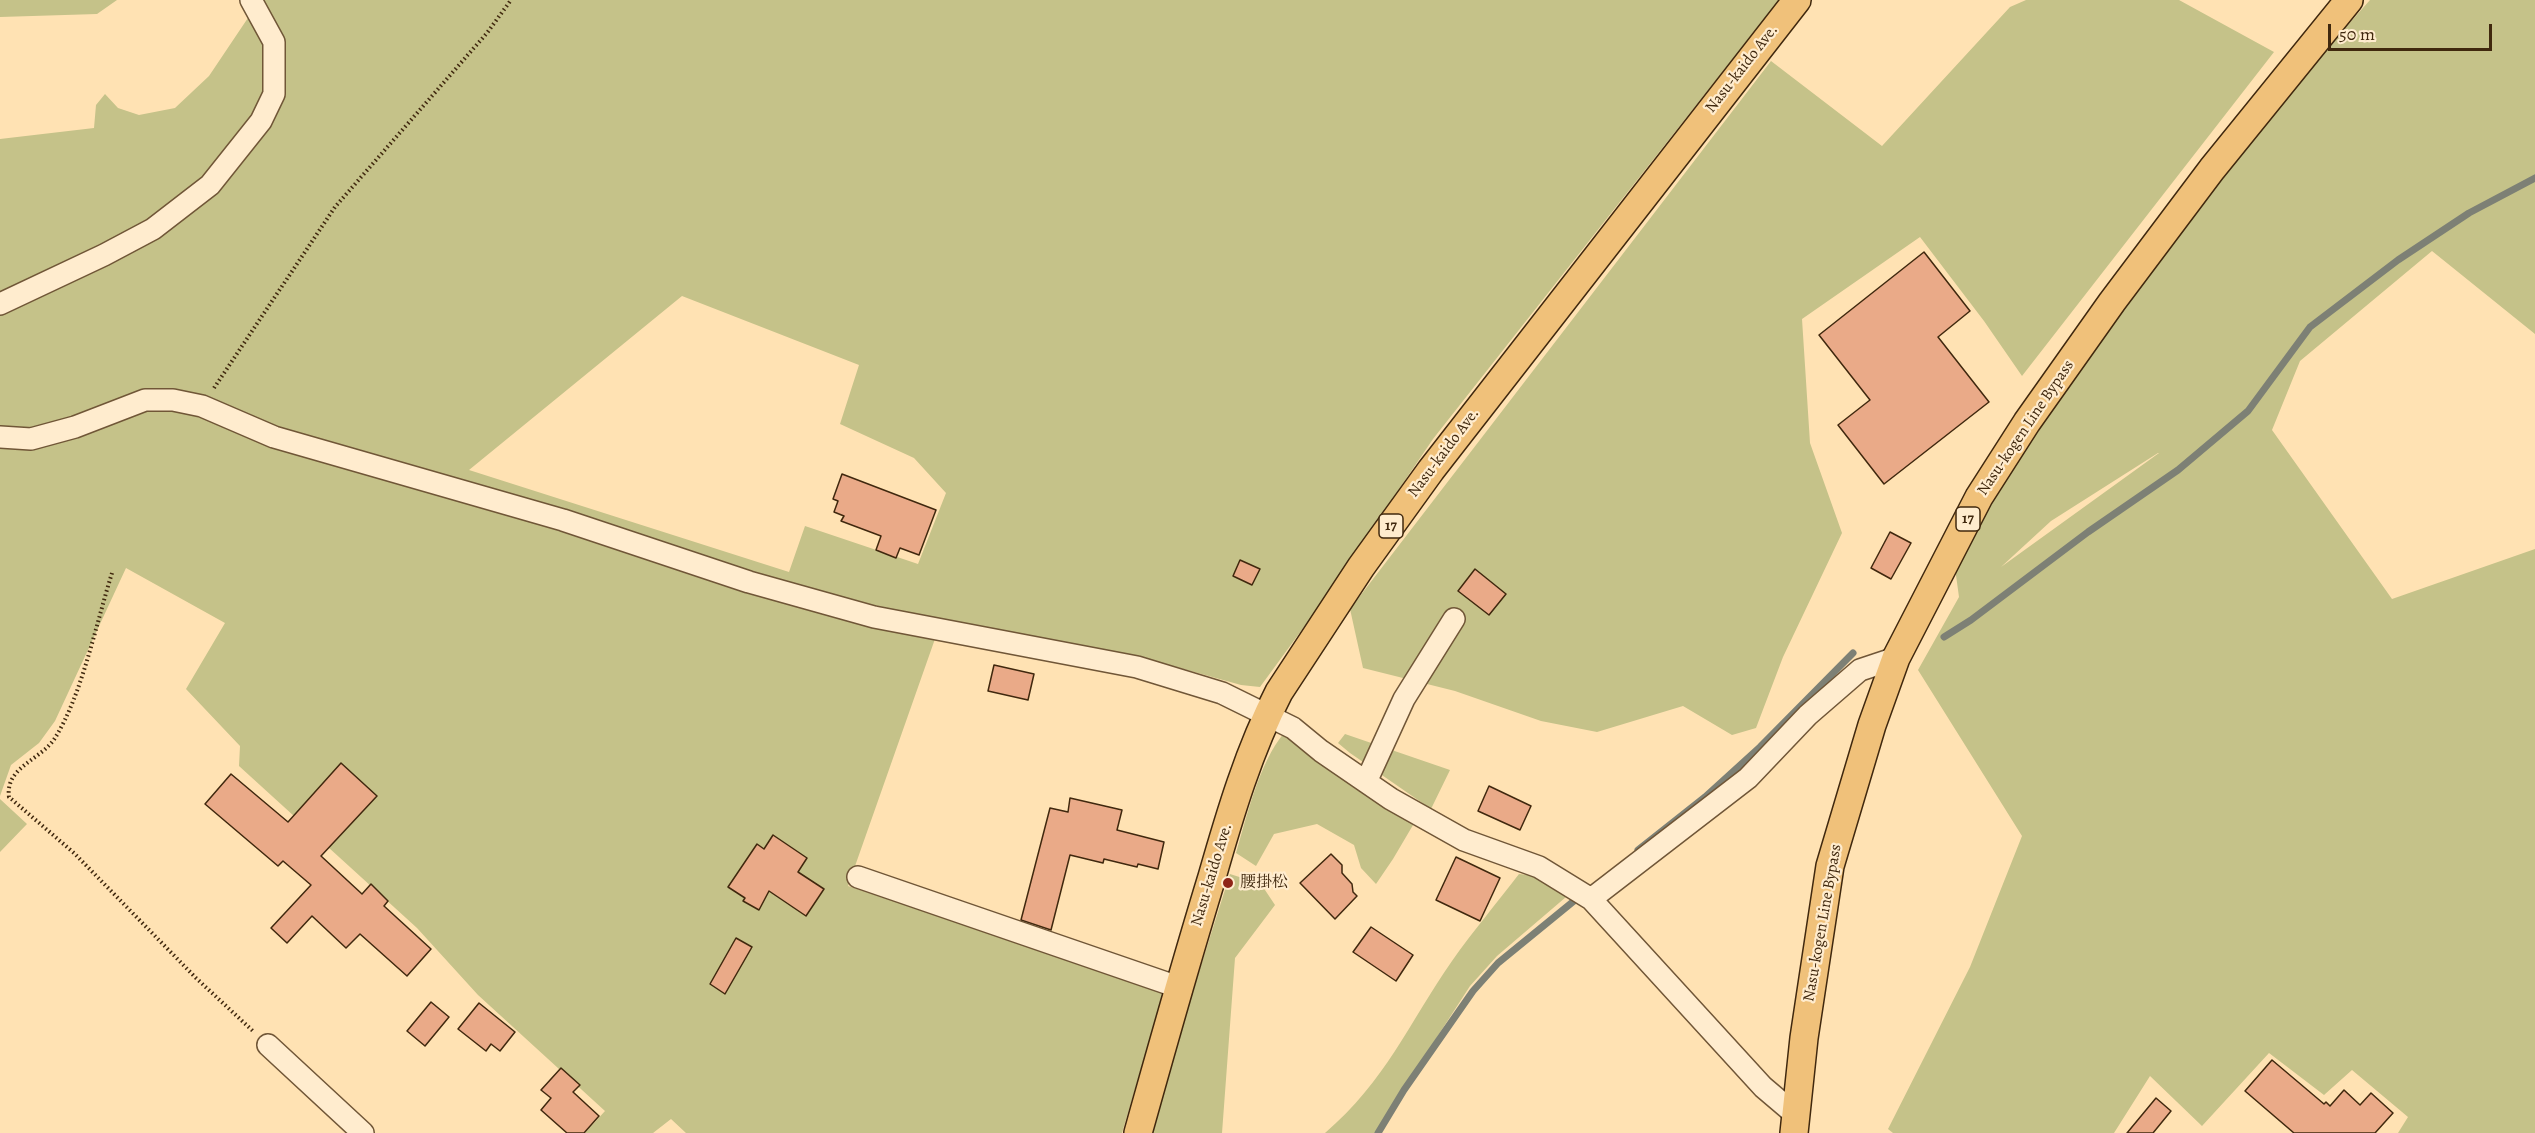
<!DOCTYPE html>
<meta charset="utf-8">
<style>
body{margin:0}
#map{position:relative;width:2535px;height:1133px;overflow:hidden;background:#ffe2b3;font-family:Alegreya,serif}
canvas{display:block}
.scale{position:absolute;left:2328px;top:24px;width:164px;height:27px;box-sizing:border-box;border:3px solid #40280e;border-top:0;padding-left:8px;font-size:18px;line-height:21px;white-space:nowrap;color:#40280e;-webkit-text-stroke:4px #ffecce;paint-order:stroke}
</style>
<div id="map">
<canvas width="2535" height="1133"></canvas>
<div class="scale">50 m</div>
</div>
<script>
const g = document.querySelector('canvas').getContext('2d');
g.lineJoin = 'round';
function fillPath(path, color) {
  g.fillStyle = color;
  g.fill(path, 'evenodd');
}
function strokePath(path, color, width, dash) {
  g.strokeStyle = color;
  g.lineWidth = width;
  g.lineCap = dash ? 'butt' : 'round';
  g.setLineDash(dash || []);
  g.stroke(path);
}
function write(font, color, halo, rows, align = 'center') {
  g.font = font + ' Alegreya,"Noto Serif JP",serif';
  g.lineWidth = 4.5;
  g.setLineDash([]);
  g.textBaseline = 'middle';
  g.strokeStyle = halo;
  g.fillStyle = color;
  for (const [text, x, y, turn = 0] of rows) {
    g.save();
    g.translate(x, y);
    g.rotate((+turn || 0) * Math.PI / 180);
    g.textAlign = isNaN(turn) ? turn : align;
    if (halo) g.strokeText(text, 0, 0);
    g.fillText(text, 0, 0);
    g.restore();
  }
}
const green = new Path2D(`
 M0 0H117L97 14 0 17Z
 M260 0H1779L1433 439 1323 601 1260 687 1241 685 1155 661 942 619 848 886 1164 990 1122 1133H686L671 1119 653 1133H585L605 1111 478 995 417 928 239 766 240 746 186 689 225 623 126 568 55 721 39 743 11 765 0 796V139L94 128 96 105 105 94 118 108 139 115 175 108 209 76ZM682 296 859 365 840 424 914 458 946 493 918 564 805 526 789 572 469 470Z
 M2026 0H2179L2274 52 2022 376 1984 321 1920 237 1802 319 1810 443 1842 533 1783 657 1756 728 1732 735 1683 706 1597 732 1541 721 1455 691 1363 668 1350 609 1771 61 1882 146 2010 7Z
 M2370 0H2535V334L2432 251 2300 361 2272 430 2392 599 2535 549V1133H2398L2408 1117 2352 1070 2324 1095 2269 1053 2202 1126 2150 1076 2114 1133H1893L1888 1129 1970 967 2022 836 1918 670 1959 597 1955 568 2007 475 2116 314 2307 71ZM2158 453H2159L2001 567 2051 521Z
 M1284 733 1416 820 1393 859 1376 884 1361 868 1354 845 1317 824 1274 834 1256 866 1236 853C1247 816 1259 763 1284 733Z
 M1345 734 1450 770 1431 809 1350 753 1338 743Z
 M0 799 27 824 0 852Z
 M1230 874 1261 884 1275 905 1235 958 1222 1133H1148Z
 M1519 874 1537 876 1566 897 1497 956 1470 986 1375 1133H1325C1385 1082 1409 1023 1452 961 1473 931 1497 903 1519 874Z`);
const stream = new Path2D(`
 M1944 637 1971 620 2088 532 2178 470 2248 411 2310 327 2398 260 2469 213 2535 178
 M1638 850 1705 797 1760 747 1853 653
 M1378 1133 1404 1090 1473 991 1498 963 1580 896`);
const building = new Path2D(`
 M1924 252 1970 311 1938 337 1989 402 1884 484 1838 425 1870 400 1819 335Z
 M842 474 936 510 919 555 900 548 896 558 876 550 881 536 841 521 844 516 834 512 838 501 833 499Z
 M1890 532 1911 543 1891 579 1871 568Z
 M1240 560 1260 569 1252 585 1233 576Z
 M1475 569 1506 594 1489 615 1458 591Z
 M994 665 1034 674 1028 700 988 691Z
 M341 763 377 796 321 856 362 894 371 884 388 901 384 906 431 949 407 976 360 934 346 948 312 916 287 943 271 928 311 885 283 861 278 866 205 804 231 774 288 822Z
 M1489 786 1531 806 1520 830 1478 811Z
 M1070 798 1122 810 1117 830 1164 842 1158 869 1138 864 1137 867 1104 859 1103 863 1070 855 1051 930 1021 920 1050 808 1068 812Z
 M773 835 807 858 798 872 824 889 806 916 769 891 759 910 743 901 745 898 728 887 757 844 764 849Z
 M1331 854 1342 865V873L1352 884 1353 892 1357 896 1335 919 1300 883Z
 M1456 857 1500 878 1480 921 1436 900Z
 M1371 927 1413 955 1396 981 1353 952Z
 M736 938 752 947 725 994 710 984Z
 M431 1002 449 1017 425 1046 407 1031Z
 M479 1003 515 1032 500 1051 491 1044 486 1051 458 1029Z
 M2272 1060 2324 1104 2326 1102 2330 1106 2344 1090 2360 1105 2371 1093 2393 1113 2375 1133H2294L2245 1091Z
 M561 1068 580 1085 573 1092 599 1116 584 1133H567L541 1110 551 1098 541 1090Z
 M2156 1098 2171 1111 2153 1133H2127Z`);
const path = new Path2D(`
 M214 388 335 207 487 33 511 0
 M112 573C96 624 82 695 55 738 41 760 5 767 9 797L74 853 196 978 254 1032`);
const minor = new Path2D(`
 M0 304 104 255 153 229 210 185 261 121 274 94V42L251 0
 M0 437 31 439 75 427 145 400H173L202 406 274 437 563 520 749 582 874 617 1137 667 1222 693 1293 728 1321 751 1391 799 1464 840 1539 867 1591 899 1763 1087 1796 1115
 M1366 782 1404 699 1454 619
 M858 877 1178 987
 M1591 899 1748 778 1808 715 1860 670 1896 658
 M268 1045 363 1133`);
const major = new Path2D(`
 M1138 1133C1162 1047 1186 962 1212 877 1230 814 1249 750 1279 692L1361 567 1431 470 1797 0
 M1794 1133 1804 1038 1830 866 1872 725 1896 658 1979 497 2027 422 2112 302 2212 169 2349 0`);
const markers = [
 [1228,883,6,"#8f2418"]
];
const shields = [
 [1968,519,24],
 [1391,526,24]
];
const shieldNames = [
 ["17",1968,519],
 ["17",1391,526]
];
const streetNames = [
 ["Nasu-kaido Ave.",1742,69,-52],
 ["Nasu-kogen Line Bypass",2026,428,-56],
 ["Nasu-kaido Ave.",1444,453,-53],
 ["Nasu-kaido Ave.",1212,875,-73],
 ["Nasu-kogen Line Bypass",1823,923,-80]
];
const poiNames = [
 ["腰掛松",1240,883]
];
fillPath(green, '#c5c289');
strokePath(stream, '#7d8075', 7);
fillPath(building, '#eaaa88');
strokePath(building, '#40280e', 1.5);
strokePath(minor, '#705637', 24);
strokePath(major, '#40280e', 30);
strokePath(path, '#40280e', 4, [1.5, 3]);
strokePath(minor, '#ffecce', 21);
strokePath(major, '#f0c17a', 27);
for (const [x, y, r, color] of markers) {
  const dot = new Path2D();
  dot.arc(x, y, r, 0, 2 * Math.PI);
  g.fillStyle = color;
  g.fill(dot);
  strokePath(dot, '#ffecce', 2);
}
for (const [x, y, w] of shields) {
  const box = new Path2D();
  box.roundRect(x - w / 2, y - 12, w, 24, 4.5);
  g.fillStyle = '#ffecce';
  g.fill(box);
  strokePath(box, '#40280e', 1.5);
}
write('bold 15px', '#40280e', null, shieldNames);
write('16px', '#40280e', '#ffecce', streetNames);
write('16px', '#40280e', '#ffecce', poiNames, 'left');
</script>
